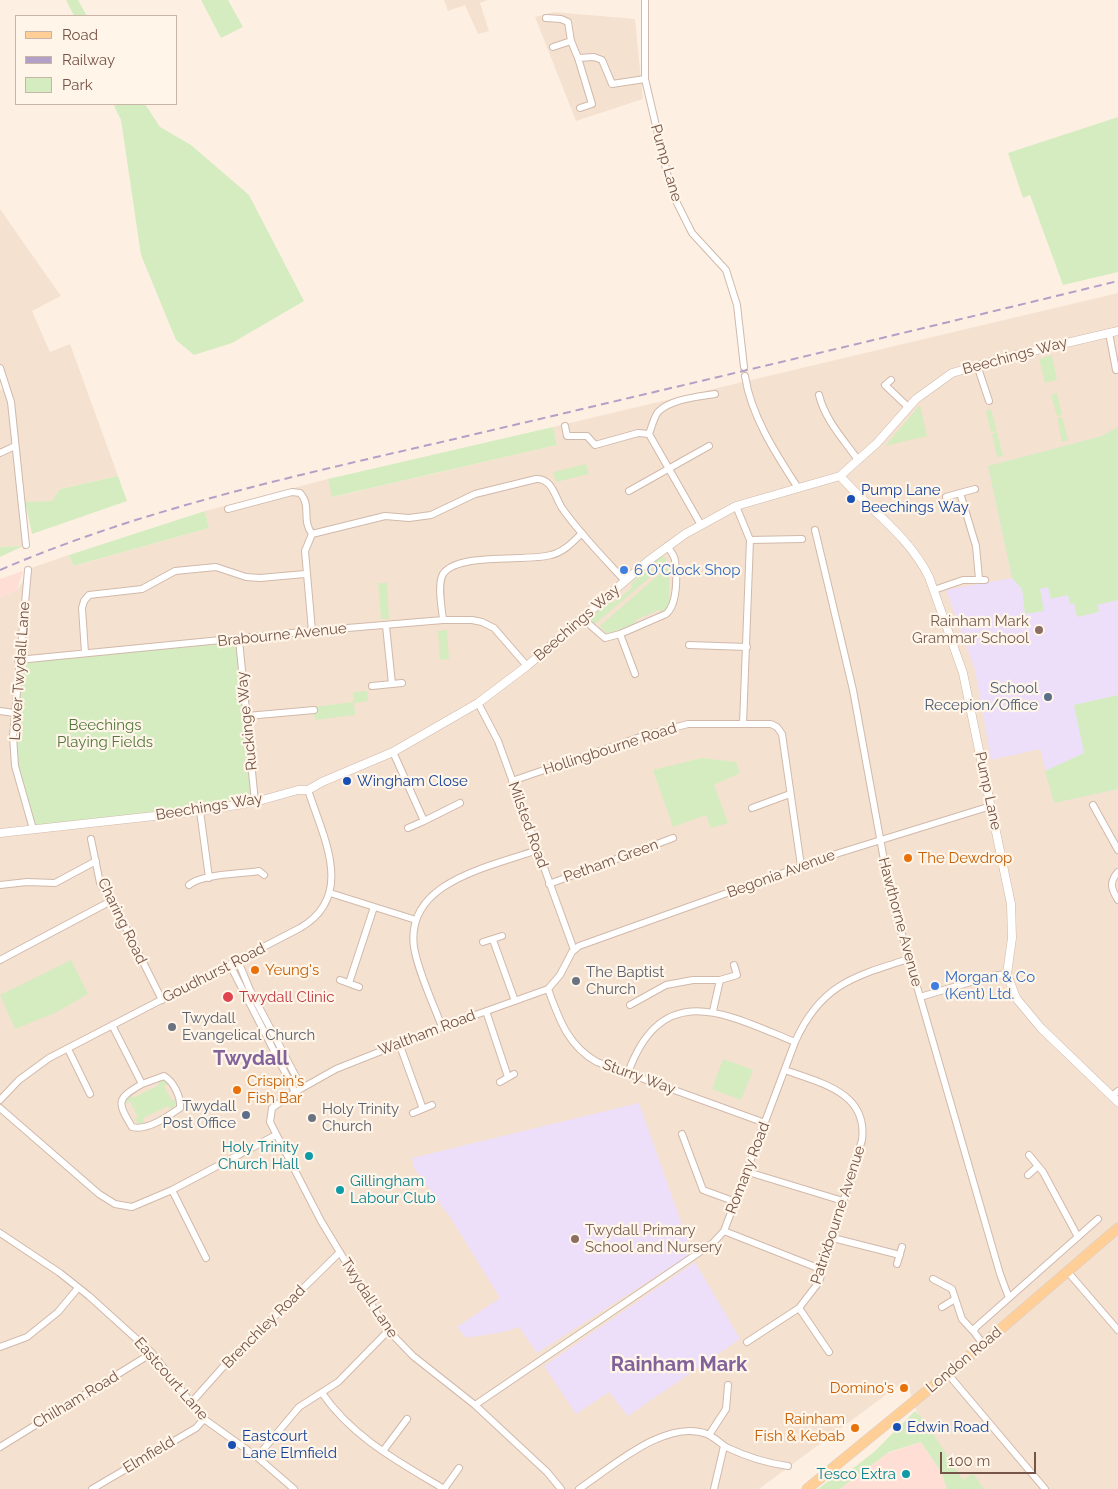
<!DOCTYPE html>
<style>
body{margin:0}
#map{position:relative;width:1118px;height:1489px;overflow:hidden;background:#fdf0e2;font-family:Raleway,sans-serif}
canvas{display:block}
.legend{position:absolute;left:15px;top:15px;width:162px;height:90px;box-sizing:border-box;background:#fff5e9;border:1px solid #c8b5a8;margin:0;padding:6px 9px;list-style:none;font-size:15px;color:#765447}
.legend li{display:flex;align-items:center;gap:10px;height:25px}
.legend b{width:25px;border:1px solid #c8b5a8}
.scale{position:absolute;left:940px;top:1452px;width:96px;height:22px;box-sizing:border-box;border:2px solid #765447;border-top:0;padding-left:6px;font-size:15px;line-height:18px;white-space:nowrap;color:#765447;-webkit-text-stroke:4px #fff5e9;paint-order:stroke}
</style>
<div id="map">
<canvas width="1118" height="1489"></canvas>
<ul class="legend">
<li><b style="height:6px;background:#ffcf97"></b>Road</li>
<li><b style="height:6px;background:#b2a0c7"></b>Railway</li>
<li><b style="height:14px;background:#d5ecc0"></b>Park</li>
</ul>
<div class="scale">100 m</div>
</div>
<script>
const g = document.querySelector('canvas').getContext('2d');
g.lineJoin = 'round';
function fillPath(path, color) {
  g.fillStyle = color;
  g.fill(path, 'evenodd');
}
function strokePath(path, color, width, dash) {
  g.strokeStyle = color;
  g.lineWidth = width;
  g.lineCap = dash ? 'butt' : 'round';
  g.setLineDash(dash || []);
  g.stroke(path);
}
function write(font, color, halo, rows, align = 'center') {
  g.font = font + ' Raleway,sans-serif';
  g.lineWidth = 4.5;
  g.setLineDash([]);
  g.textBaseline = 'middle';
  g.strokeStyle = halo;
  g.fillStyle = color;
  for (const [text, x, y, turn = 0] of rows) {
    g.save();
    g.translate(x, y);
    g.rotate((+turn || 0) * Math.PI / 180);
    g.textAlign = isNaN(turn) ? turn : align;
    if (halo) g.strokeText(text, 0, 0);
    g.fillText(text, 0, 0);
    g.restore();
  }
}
const residential = new Path2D(`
 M444 0H488L480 3 489 31 478 34 465 5 448 11Z
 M554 12 635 19 643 99 576 121 535 17Z
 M0 209 61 296 32 311 50 352 70 344 118 476 60 489 52 501 20 503 23 546 0 547V390L3 389 0 381Z
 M1118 293V1489H958L916 1410 906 1380 759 1489H0V597L17 590 31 568 69 555 73 566 209 528 205 511 328 479 333 497 557 445 553 427Z`);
const commercial = new Path2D(`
 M23 571 17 590 0 597V579Z
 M921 1442 941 1472 947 1489H840L888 1453Z`);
const education = new Path2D(`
 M1118 427V789L1054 803 1040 749 991 760 975 670 946 590 1012 578 988 466 1102 436Z
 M639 1103 692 1253 537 1353 519 1327 503 1332 466 1338 457 1327 500 1298 452 1220 414 1168 412 1158Z
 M695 1262 740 1339 628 1416 609 1392 576 1414 544 1366Z`);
const green = new Path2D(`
 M66 0H78L87 16H74Z
 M201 0H228L243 27 221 38Z
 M118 104H145L160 127 191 145 249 195 304 301 232 343 194 355 176 340 141 255 121 120 114 106Z
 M1118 117V272L1063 285 1030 195 1023 198 1008 153Z
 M1052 355 1057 380 1045 383 1039 359Z
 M1057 393 1062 415 1057 416 1051 395Z
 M920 405 927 436 885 446Z
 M991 409 997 431 991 432 986 411Z
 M1062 417 1068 440 1062 442 1057 418Z
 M553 427 557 445 332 497 328 479Z
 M1118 427V600L1097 605 1099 612 1077 617 1074 603 1070 604 1068 595 1051 599 1048 587 1040 589 1044 611 1025 614 1022 589 1012 578 988 466 1102 436Z
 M997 432 1003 456 997 457 992 434Z
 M586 464 589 474 556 482 553 472Z
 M118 476 127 501 32 534 25 502 52 501 60 489Z
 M205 511 209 528 73 566 69 555Z
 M23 546 0 557V547Z
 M662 555 666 558V563L657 568 652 563Z
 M672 563 673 570 669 573V599H672L667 609 661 612 659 610 636 620 635 624 610 633H606L600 626Z
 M650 566 654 574 595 624 587 618 612 601 613 603 632 588 631 584Z
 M378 583H387L389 619H381Z
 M447 630 449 659 440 660 438 631Z
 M239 640 255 802 33 829 15 766 13 736 18 660Z
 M367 691 368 701 354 703 355 715 315 720 313 707 353 702V692Z
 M1118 695V789L1054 803 1045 771 1084 753 1074 705Z
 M702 758 736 762 740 773 714 785 728 823 711 828 706 815 673 827 653 770Z
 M71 960 88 994 55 1013 15 1029 0 995Z
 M723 1059 753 1070 741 1100 712 1089Z
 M163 1079 168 1084 164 1086 172 1101 176 1099 175 1106 171 1110 168 1106 143 1118 144 1123 142 1125 134 1120 138 1117 130 1101 125 1104V1099L130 1094 133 1098 159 1085 157 1080Z
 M915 1411 923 1419 963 1480 973 1473 984 1489H947L941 1472 921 1442 889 1452 840 1489H818L837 1474 843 1476 874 1452Z`);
const minor = new Path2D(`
 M645 0V79L668 177 675 199 692 233 726 270 737 305 744 367
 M546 18 561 19 568 22 571 41
 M553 47 571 41 578 58
 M580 108 592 104 578 58 594 57 602 60 612 84 645 79
 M1109 333 1116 370
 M977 365 989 401
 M0 368 11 402 26 545
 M745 376C751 416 776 454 798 488
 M891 380 885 385 908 407
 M819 395C825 420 844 440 858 460
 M565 426 567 436H587L595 445 638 433 649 434
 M649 434 701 525
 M649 434C651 429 654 417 658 412 671 399 697 397 715 394
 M0 453 15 446
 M629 491 709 446
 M960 493 975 489
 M946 497 960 493 976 546 979 579
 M736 506 750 540 743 724
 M228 509 292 492 300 493C312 506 301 519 312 534
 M815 530 853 690 890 893 1000 1274 1009 1298
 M750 540 802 539
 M28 570 13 736 15 766 33 829
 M934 590 963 580H985
 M582 618 605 638 620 634 666 614C678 604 677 575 675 560 674 555 670 550 667 546
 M443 620C442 608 437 585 443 574 458 552 527 562 551 555 564 552 573 542 582 533
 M312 631 305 551 312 534 385 516 409 518 431 515 475 494 536 479C552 478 555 497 562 508 580 534 604 558 625 581
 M620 634 635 674
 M239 640 255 802
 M689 645 747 647
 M85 653 82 608 84 601 89 595 142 589 175 571 216 567 246 577 260 578 305 574
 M18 660 312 631 443 620H472L482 622 494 628 527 666
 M392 684 402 683
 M372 686 392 684 386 626
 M478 703 498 741 574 950
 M0 711 14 713
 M247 716 314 710
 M393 752 424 821 460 803
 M512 781 646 735 688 724H771L777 727 782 734 801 866
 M1093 805 1118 850
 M752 808 790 794
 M200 811 209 878
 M408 828 424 821
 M91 839 100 883 121 918 162 1000
 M1118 872C1109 882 1111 889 1118 900
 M549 884 673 838
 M0 885 27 882 55 883 96 861
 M189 885C201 874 242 874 259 871L264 875
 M330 893 416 920
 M493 940 515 1001
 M483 942 502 936
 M0 960 111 901
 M238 961 250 990 302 1088
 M230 965 295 1092
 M340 980 359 987
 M720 980 737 975 734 965
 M349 983 374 907
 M548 989C559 1019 568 1046 597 1062L765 1123
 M920 997 991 976 1007 974
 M630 1005 666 985 693 980H720L713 1011
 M486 1011 508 1077
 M112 1025 142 1084 164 1076C174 1082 181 1097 180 1108 167 1117 147 1131 132 1127 117 1102 116 1099 142 1084
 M442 1027C433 1003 418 972 414 947 405 881 491 867 537 850
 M399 1043 423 1109
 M68 1049 90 1094
 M628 1073C662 978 726 1014 795 1042
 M500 1082 514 1074
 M1112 1096 1118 1091
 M0 1100 19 1080 49 1058 300 928C356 896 323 837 308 790
 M0 1108 99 1194 115 1204 132 1207 172 1190 276 1135
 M413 1113 432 1105
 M682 1134 703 1190 736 1202
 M1029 1155 1043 1172 1078 1237
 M748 1172 843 1201
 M1028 1175 1038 1166
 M172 1190 206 1258
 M724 1231 823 1270
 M0 1233 60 1273 89 1296 152 1353 204 1419 257 1457 294 1489
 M833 1238 900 1255
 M897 1264 902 1247
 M1067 1271 1118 1330
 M933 1279 952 1289 962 1319 973 1331
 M942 1307 955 1299
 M799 1308 829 1352
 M747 1342 799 1308 819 1282 862 1140C868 1092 820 1083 785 1070
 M983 1344 974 1332 975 1328 1098 1219
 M0 1347 27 1337 58 1312 78 1288
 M947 1373 1045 1489
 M322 1393C352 1437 399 1462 444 1489L459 1468
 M190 1404 223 1367 340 1252
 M475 1405 713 1243 724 1231 795 1042C820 985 854 976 909 959
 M709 1435 726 1409 728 1385
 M0 1447 152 1353
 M383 1451 407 1419
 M257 1457 299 1407 338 1382 388 1331
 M92 1489 196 1428 204 1419
 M561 1489 547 1472 475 1405 413 1356 385 1327 321 1221 288 1157 270 1122 272 1108 295 1092 336 1069 442 1027 548 989 560 975 572 952 579 946 839 853 991 806
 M579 1489C612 1467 666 1418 707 1434 714 1437 720 1443 726 1447 747 1457 765 1463 788 1466
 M714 1489 724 1446`);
const tertiary = new Path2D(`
 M840 476C870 510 908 535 929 577L963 673 1011 904 1012 938 1007 974 1016 998 1041 1028 1118 1102
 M0 833 200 811 255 802 298 790H308L322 782 393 752 478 703 527 666 648 561 685 534 736 506 840 476 877 443 916 399 952 373 1007 357 1118 331`);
const primary = new Path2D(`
 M807 1489 967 1358 1118 1228`);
const rail = new Path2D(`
 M0 570C153 504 319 471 480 433 693 383 905 333 1118 281`);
const markers = [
 [851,499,5,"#1a4fb4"],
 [624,570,5,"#3f7fe0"],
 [1039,630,5,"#8d6e63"],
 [1048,697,5,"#5c6f8a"],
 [347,781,5,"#1a4fb4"],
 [908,858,5,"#e8710a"],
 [255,970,5,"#e8710a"],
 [576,981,5,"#6b7280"],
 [935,986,5,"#3f7fe0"],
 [228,997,6,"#e0444e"],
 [172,1027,5,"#6b7280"],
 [237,1090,5,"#e8710a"],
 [246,1115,5,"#5c6f8a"],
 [312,1118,5,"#6b7280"],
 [309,1156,5,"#0f9aa8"],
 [340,1190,5,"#0f9aa8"],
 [575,1239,5,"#8d6e63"],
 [904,1388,5,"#e8710a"],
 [897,1427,5,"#1a4fb4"],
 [855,1428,5,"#e8710a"],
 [232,1445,5,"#1a4fb4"],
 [906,1474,5,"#0f9aa8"]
];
const streetNames = [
 ["Pump Lane",666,163,74],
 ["Beechings Way",1015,356,-15],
 ["Beechings Way",577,623,-41],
 ["Brabourne Avenue",282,635,-6],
 ["Lower Twydall Lane",20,671,-86],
 ["Ruckinge Way",247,721,-96],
 ["Hollingbourne Road",610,749,-18],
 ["Pump Lane",988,791,78],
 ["Beechings Way",209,807,-9],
 ["Milsted Road",528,825,70],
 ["Petham Green",611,861,-20],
 ["Begonia Avenue",781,874,-20],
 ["Charing Road",122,921,64],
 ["Hawthorne Avenue",900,922,75],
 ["Goudhurst Road",214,973,-27],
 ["Waltham Road",427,1033,-21],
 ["Sturry Way",639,1077,20],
 ["Romany Road",748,1168,-69],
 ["Patrixbourne Avenue",838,1215,-72],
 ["Twydall Lane",369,1298,57],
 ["Brenchley Road",264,1327,-45],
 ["London Road",964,1360,-40],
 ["Eastcourt Lane",171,1379,49],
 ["Chilham Road",76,1400,-31],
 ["Elmfield",149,1455,-31]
];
const transitNames = [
 ["Pump Lane",861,490],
 ["Beechings Way",861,507],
 ["Wingham Close",357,781],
 ["Edwin Road",907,1427],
 ["Eastcourt",242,1436],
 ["Lane Elmfield",242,1453]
];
const shopNames = [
 ["6 O'Clock Shop",634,570],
 ["Morgan & Co",945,977],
 ["(Kent) Ltd.",945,994]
];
const educationNames = [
 ["Rainham Mark",1029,621],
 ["Grammar School",1029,638],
 ["Twydall Primary",585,1230,"left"],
 ["School and Nursery",585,1247,"left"]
];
const serviceNames = [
 ["School",1038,688],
 ["Recepion/Office",1038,705],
 ["Twydall",236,1106],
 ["Post Office",236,1123]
];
const parkNames = [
 ["Beechings",105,725],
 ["Playing Fields",105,742]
];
const foodNames = [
 ["The Dewdrop",918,858],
 ["Yeung's",265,970],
 ["Crispin's",247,1081],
 ["Fish Bar",247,1098],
 ["Domino's",894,1388,"right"],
 ["Rainham",845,1419,"right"],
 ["Fish & Kebab",845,1436,"right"]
];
const worshipNames = [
 ["The Baptist",586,972],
 ["Church",586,989],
 ["Twydall",182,1018],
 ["Evangelical Church",182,1035],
 ["Holy Trinity",322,1109],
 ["Church",322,1126]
];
const healthNames = [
 ["Twydall Clinic",239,997]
];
const cultureNames = [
 ["Holy Trinity",299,1147],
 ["Church Hall",299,1164],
 ["Gillingham",350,1181,"left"],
 ["Labour Club",350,1198,"left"],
 ["Tesco Extra",896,1474]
];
const districtNames = [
 ["Twydall",251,1059],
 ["Rainham Mark",679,1365]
];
fillPath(residential, '#f5e1d0');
fillPath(commercial, '#feded5');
fillPath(education, '#eddffa');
fillPath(green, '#d5ecc0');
strokePath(minor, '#d1b9ab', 8);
strokePath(tertiary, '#d1b9ab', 9);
strokePath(primary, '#d9cfcb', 11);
strokePath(minor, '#fff', 6);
strokePath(tertiary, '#fff', 8);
strokePath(primary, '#ffcf97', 10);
strokePath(rail, '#b2a0c7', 2, [8, 5]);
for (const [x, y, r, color] of markers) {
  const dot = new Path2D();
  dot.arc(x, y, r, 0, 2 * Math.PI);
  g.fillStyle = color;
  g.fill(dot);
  strokePath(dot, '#fff5e9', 2);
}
write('15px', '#765447', '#fff5e9', streetNames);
write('15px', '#164399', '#fff5e9', transitNames, 'left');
write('15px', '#366cbe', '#fff5e9', shopNames, 'left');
write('15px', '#785e54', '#fff5e9', educationNames, 'right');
write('15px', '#4e5e75', '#fff5e9', serviceNames, 'right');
write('15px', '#52773c', '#fff5e9', parkNames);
write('15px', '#c56008', '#fff5e9', foodNames, 'left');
write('15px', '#5b616d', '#fff5e9', worshipNames, 'left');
write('15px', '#be3a42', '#fff5e9', healthNames, 'left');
write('15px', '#0d838f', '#fff5e9', cultureNames, 'right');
write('bold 20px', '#82629a', '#fff5e9', districtNames);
</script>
